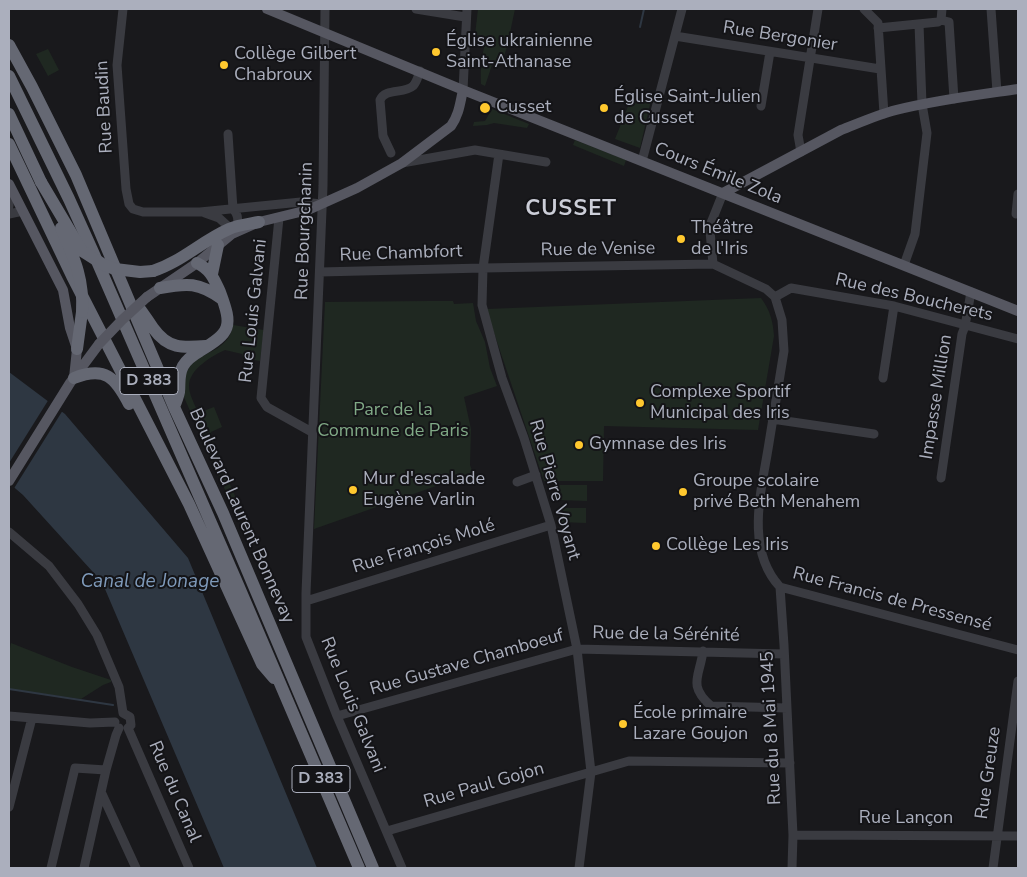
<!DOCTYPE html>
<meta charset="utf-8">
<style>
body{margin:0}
#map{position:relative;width:1027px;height:877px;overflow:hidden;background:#19191c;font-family:"Nunito Sans",sans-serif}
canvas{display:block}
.frame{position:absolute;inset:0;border:10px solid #abafbd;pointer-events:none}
</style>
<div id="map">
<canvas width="1027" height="877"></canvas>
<div class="frame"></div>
</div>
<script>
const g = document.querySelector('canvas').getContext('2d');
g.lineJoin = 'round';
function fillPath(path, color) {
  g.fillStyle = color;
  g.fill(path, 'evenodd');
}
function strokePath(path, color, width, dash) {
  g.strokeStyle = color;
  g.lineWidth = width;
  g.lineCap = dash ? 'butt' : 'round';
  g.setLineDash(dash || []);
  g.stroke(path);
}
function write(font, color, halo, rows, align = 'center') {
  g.font = font + ' "Nunito Sans",sans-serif';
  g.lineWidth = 4;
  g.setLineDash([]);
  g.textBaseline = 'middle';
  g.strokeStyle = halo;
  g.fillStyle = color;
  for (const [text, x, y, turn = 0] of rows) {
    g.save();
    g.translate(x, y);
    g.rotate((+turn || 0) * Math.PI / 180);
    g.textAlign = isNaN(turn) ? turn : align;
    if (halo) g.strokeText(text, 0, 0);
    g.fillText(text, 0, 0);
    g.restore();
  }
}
const green = new Path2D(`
 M478 9H515L507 47 502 62H493L485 86 481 84C480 68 482 52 487 37L475 35Z
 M48 49 59 70 48 76 36 54Z
 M635 89 652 96 640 148 615 139Z
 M492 109 529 124 527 128 494 123 487 125 473 126 474 122 485 121Z
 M575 140 626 160 624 166 573 145Z
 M761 298C770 310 773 321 774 336L758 430 604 426 603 481H544L490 321 487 309Z
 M427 301H453L454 304 473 303 476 321 485 342 490 368 497 386 464 397 471 429 470 465 473 473 314 529 325 302Z
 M233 325 264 330 260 361 243 358 242 354 225 350C212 356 189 369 189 386 189 395 195 404 198 413L214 407 222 427 211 432 216 452 244 517 238 519 183 395C184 387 184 375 189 368 202 350 229 352 233 325Z
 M559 485H587V501L559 500Z
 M560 508H586V523L560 522Z
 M11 643 72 667 111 680V682L103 685 81 699 9 689V653Z`);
const water = new Path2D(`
 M9 372 65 414 188 558 317 868H224L102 582 23 495 9 483Z`);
const pier = new Path2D(`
 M49 399 63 410 13 490 9 486V463Z`);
const stream = new Path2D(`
 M640 27 644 9
 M9 689 113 705`);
const minor = new Path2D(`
 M123 9 117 65 126 189 129 204 133 209 143 212H200L301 202 322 204
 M325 9 323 186 306 593V637L337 716 402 868
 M416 9 465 17
 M864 9 878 23 884 114
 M991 9 997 92
 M941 20 942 9
 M878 28 938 22 941 20 949 22 954 99
 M675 36 880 69
 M463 90 467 9
 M761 106 770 52
 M228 134 233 209C238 214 239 219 237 226
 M801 152 798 135 818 9
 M391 153 383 136 380 100C385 88 404 94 413 86 417 82 418 76 420 71
 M499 154 483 268 482 305 502 378 524 438 551 525 577 649 591 772 579 868
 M642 161 682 9
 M402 163 475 150 546 162
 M9 190V206
 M205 213 219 218 230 228
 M9 214 23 211
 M1016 214 1018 194
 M279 218 261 398 267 407 310 431 313 432
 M713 264 710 231 711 223 723 193
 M904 265 915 234 927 133 922 104 919 24
 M320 272 483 268 713 264 766 289 775 297 782 320 784 351C779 382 774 412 769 443 762 489 744 548 780 587L1018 650
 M775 297 791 288 894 306 1018 339
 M883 378 894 306
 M772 419 874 434
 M941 478 962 334 965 326 971 292
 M517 482 536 475
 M9 532 49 566 78 604 97 635 119 687 123 713
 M780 587 784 645 793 835 792 868
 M306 601 551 525
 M703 651C700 676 687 685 711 706L787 708
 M123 713 130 717 131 725 128 728
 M9 716 90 723 115 722
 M337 716 577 649 784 654
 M128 728 189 868
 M102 794 136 868
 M9 807 32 718
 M387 831 629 761 790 763
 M793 835 1018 836
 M51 868 75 768 106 770
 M84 868 106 770 116 735 119 728
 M993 868 1018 681`);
const major = new Path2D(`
 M267 9 463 90 1018 311
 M9 184 63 290 70 328 77 349 74 378
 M723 193 841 130C859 123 877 115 896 110 936 100 977 95 1018 89
 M147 297 197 263 232 234 259 222 308 210 357 188 402 163 451 126C459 115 460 103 463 90
 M9 481 70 383 99 344`);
const highway = new Path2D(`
 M9 45 32 87 76 175 174 407 223 513 373 868
 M9 76 69 199 93 252 238 585 359 868
 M9 114 41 182
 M9 144 72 276 189 504 262 664 274 678
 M153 271C181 262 202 241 229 229 238 225 249 224 259 222
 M212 274 218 245
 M160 288C187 283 199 282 222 299
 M139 308C144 314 148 321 153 328 168 349 182 348 206 346
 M77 349 82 312
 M74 378C105 366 115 377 129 404
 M174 407C176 402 178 397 179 392 180 383 178 375 183 366 187 359 193 355 200 351 231 332 233 327 220 292 214 279 211 270 197 263`);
const majorBridge = new Path2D(`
 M99 344 122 320 147 297`);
const highwayBridge = new Path2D(`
 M41 182 82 251 104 265 115 269 140 272 153 271
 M61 228C74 258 84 278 82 312`);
const markers = [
 [436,52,5,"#ffc82e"],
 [224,65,5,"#ffc82e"],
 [485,108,6,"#ffc82e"],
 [604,108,5,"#ffc82e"],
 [681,239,5,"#ffc82e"],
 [640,403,5,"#ffc82e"],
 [579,445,5,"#ffc82e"],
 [353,490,5,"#ffc82e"],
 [683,492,5,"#ffc82e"],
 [656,546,5,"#ffc82e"],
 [623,724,5,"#ffc82e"]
];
const shields = [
 [149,381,58],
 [321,779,58]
];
const shieldNames = [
 ["D 383",149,381],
 ["D 383",321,779]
];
const streetNames = [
 ["Rue Bergonier",780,37,9],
 ["Rue Baudin",105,107,-93],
 ["Cours Émile Zola",718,174,22],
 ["Rue Bourgchanin",305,231,-88],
 ["Rue de Venise",598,250,-1],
 ["Rue Chambfort",401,254,-2],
 ["Rue des Boucherets",914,298,13],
 ["Rue Louis Galvani",254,311,-84],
 ["Impasse Million",937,397,-81],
 ["Rue Pierre Voyant",554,490,74],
 ["Boulevard Laurent Bonnevay",241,516,66],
 ["Rue François Molé",424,547,-17],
 ["Rue Francis de Pressensé",892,600,15],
 ["Rue de la Sérénité",666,635,1],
 ["Rue Gustave Chamboeuf",467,663,-16],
 ["Rue Louis Galvani",352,705,68],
 ["Rue du 8 Mai 1945",772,728,-93],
 ["Rue Greuze",989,773,-82],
 ["Rue Paul Gojon",484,786,-16],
 ["Rue du Canal",174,792,67],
 ["Rue Lançon",906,819]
];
const poiNames = [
 ["Église ukrainienne",446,42],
 ["Saint-Athanase",446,63],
 ["Collège Gilbert",234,55],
 ["Chabroux",234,76],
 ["Église Saint-Julien",614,98],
 ["de Cusset",614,119],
 ["Cusset",496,108],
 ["Théâtre",691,229],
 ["de l'Iris",691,250],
 ["Complexe Sportif",650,393],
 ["Municipal des Iris",650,414],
 ["Gymnase des Iris",589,445],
 ["Mur d'escalade",363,480],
 ["Eugène Varlin",363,501],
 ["Groupe scolaire",693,482],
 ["privé Beth Menahem",693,503],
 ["Collège Les Iris",666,546],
 ["École primaire",633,714],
 ["Lazare Goujon",633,735]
];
const parkNames = [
 ["Parc de la",393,411],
 ["Commune de Paris",393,432]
];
const waterNames = [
 ["Canal de Jonage",150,582]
];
const districtNames = [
 ["CUSSET",571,210]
];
fillPath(green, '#1f2821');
fillPath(water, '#2e3742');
fillPath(pier, '#19191c');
strokePath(stream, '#2e3742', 2);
strokePath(minor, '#3a3b41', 9);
strokePath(major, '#565761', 10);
strokePath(highway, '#656873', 12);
strokePath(majorBridge, '#565761', 10);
strokePath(highwayBridge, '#656873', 12);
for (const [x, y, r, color] of markers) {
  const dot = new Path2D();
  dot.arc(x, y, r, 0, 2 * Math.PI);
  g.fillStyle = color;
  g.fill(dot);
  strokePath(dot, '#141417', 2);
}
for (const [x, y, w] of shields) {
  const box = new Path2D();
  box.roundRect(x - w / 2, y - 13.5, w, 27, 4);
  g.fillStyle = '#141417';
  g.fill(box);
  strokePath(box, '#abafbd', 1);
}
write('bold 16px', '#abafbd', null, shieldNames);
write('18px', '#abafbd', '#141417', streetNames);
write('18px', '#abafbd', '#141417', poiNames, 'left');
write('18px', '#80a986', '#141417', parkNames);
write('italic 19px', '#7f9aba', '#141417', waterNames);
g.letterSpacing = '1px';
write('bold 22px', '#ccced8', '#141417', districtNames);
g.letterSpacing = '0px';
</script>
